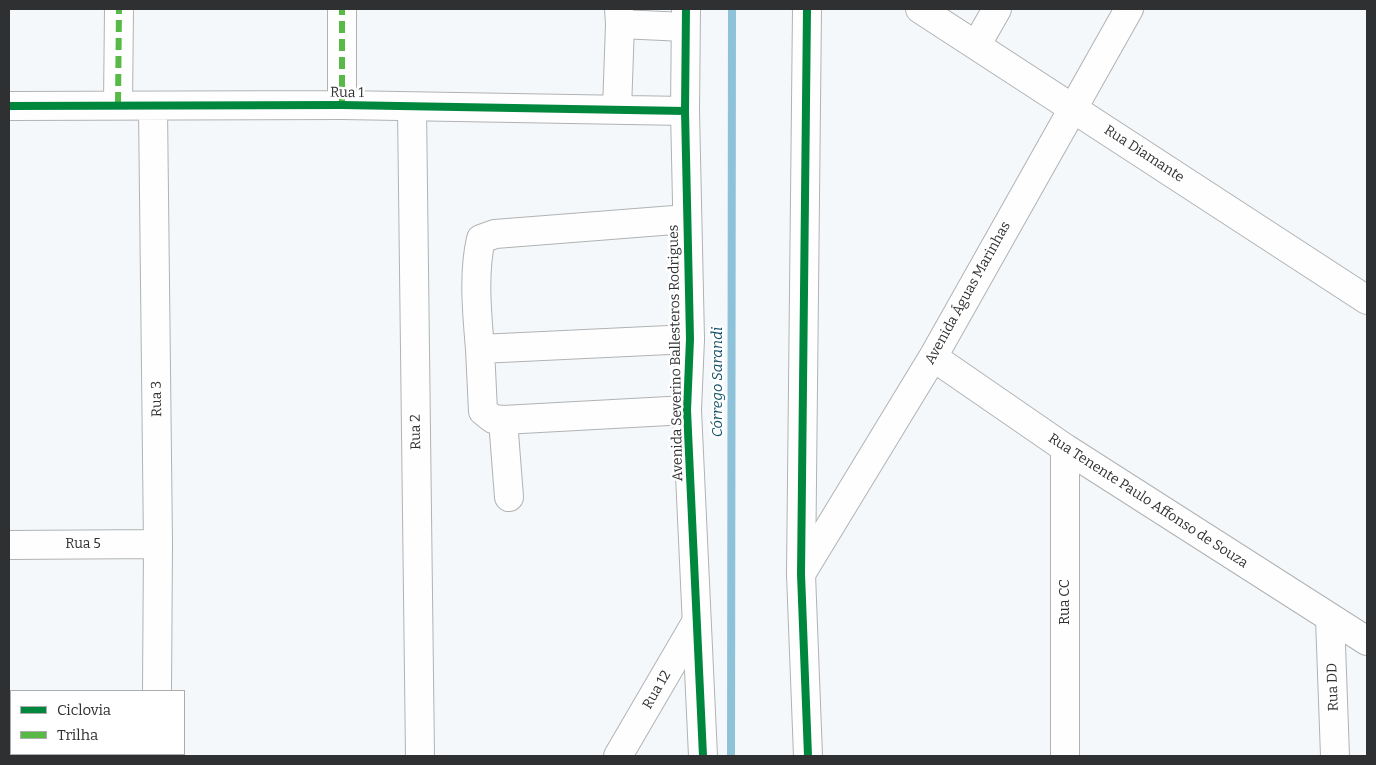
<!DOCTYPE html>
<meta charset="utf-8">
<style>
body{margin:0}
#map{position:relative;width:1376px;height:765px;overflow:hidden;background:#f5f8fa;font-family:Bitter,serif}
canvas{display:block}
.frame{position:absolute;inset:0;border:10px solid #2f3032;pointer-events:none}
.legend{position:absolute;left:10px;top:690px;width:175px;height:65px;box-sizing:border-box;background:#fff;border:1px solid #acacad;margin:0;padding:6px 9px;list-style:none;font-size:15px;color:#2f3032}
.legend li{display:flex;align-items:center;gap:10px;height:25px}
.legend b{width:25px;border:1px solid #acacad}
</style>
<div id="map">
<canvas width="1376" height="765"></canvas>
<div class="frame"></div>
<ul class="legend">
<li><b style="height:6px;background:#00873e"></b>Ciclovia</li>
<li><b style="height:6px;background:#58b947"></b>Trilha</li>
</ul>
</div>
<script>
const g = document.querySelector('canvas').getContext('2d');
g.lineJoin = 'round';
function strokePath(path, color, width, dash) {
  g.strokeStyle = color;
  g.lineWidth = width;
  g.lineCap = dash ? 'butt' : 'round';
  g.setLineDash(dash || []);
  g.stroke(path);
}
function write(font, color, halo, rows, align = 'center') {
  g.font = font + ' Bitter,serif';
  g.lineWidth = 5;
  g.setLineDash([]);
  g.textBaseline = 'middle';
  g.strokeStyle = halo;
  g.fillStyle = color;
  for (const [text, x, y, turn = 0] of rows) {
    g.save();
    g.translate(x, y);
    g.rotate((+turn || 0) * Math.PI / 180);
    g.textAlign = isNaN(turn) ? turn : align;
    if (halo) g.strokeText(text, 0, 0);
    g.fillText(text, 0, 0);
    g.restore();
  }
}
const stream = new Path2D(`
 M731 756 732 9`);
const minor = new Path2D(`
 M619 9 620 24 685 27
 M920 9 1367 300
 M977 44 997 9
 M118 104 119 9
 M342 105V9
 M9 106 342 105 685 111
 M412 107 420 756
 M153 108 158 544 157 691
 M617 110 620 24
 M687 219 495 234 481 239C473 273 477 314 480 349L690 339
 M480 349 483 411 493 419 503 420 687 410
 M933 357 1065 448 1367 641
 M503 420 509 497
 M1065 448V756
 M9 545 158 544
 M801 574 933 357 1129 9
 M1330 618 1335 756
 M157 756V754
 M618 756 695 624`);
const major = new Path2D(`
 M686 9 685 111 690 339 687 410 703 756
 M807 9 801 574 808 756`);
const quiet = new Path2D(`
 M118 104 119 9
 M342 105V9`);
const cycleway = new Path2D(`
 M686 9 685 111 690 339 687 410 703 756
 M807 9 801 574 808 756
 M9 106 342 105 685 111`);
const streetNames = [
 ["Rua 1",347,93,1],
 ["Rua Diamante",1144,154,33],
 ["Avenida Águas Marinhas",968,293,-61],
 ["Avenida Severino Ballesteros Rodrigues",676,353,-91],
 ["Rua 3",157,399,-91],
 ["Rua 2",416,432,-91],
 ["Rua Tenente Paulo Affonso de Souza",1148,501,33],
 ["Rua 5",83,544],
 ["Rua CC",1065,602,-90],
 ["Rua DD",1333,687,-92],
 ["Rua 12",657,690,-60]
];
const waterNames = [
 ["Córrego Sarandi",718,382,-90]
];
strokePath(stream, '#8dc2d9', 8);
strokePath(minor, '#b0b2b4', 30);
strokePath(major, '#b0b2b4', 30);
strokePath(minor, '#fefefe', 28);
strokePath(major, '#fefefe', 28);
strokePath(quiet, '#58b947', 6, [12, 6]);
strokePath(cycleway, '#00873e', 8);
write('14px', '#2f3032', '#fff', streetNames);
write('italic 15px', '#155269', '#fff', waterNames);
</script>
